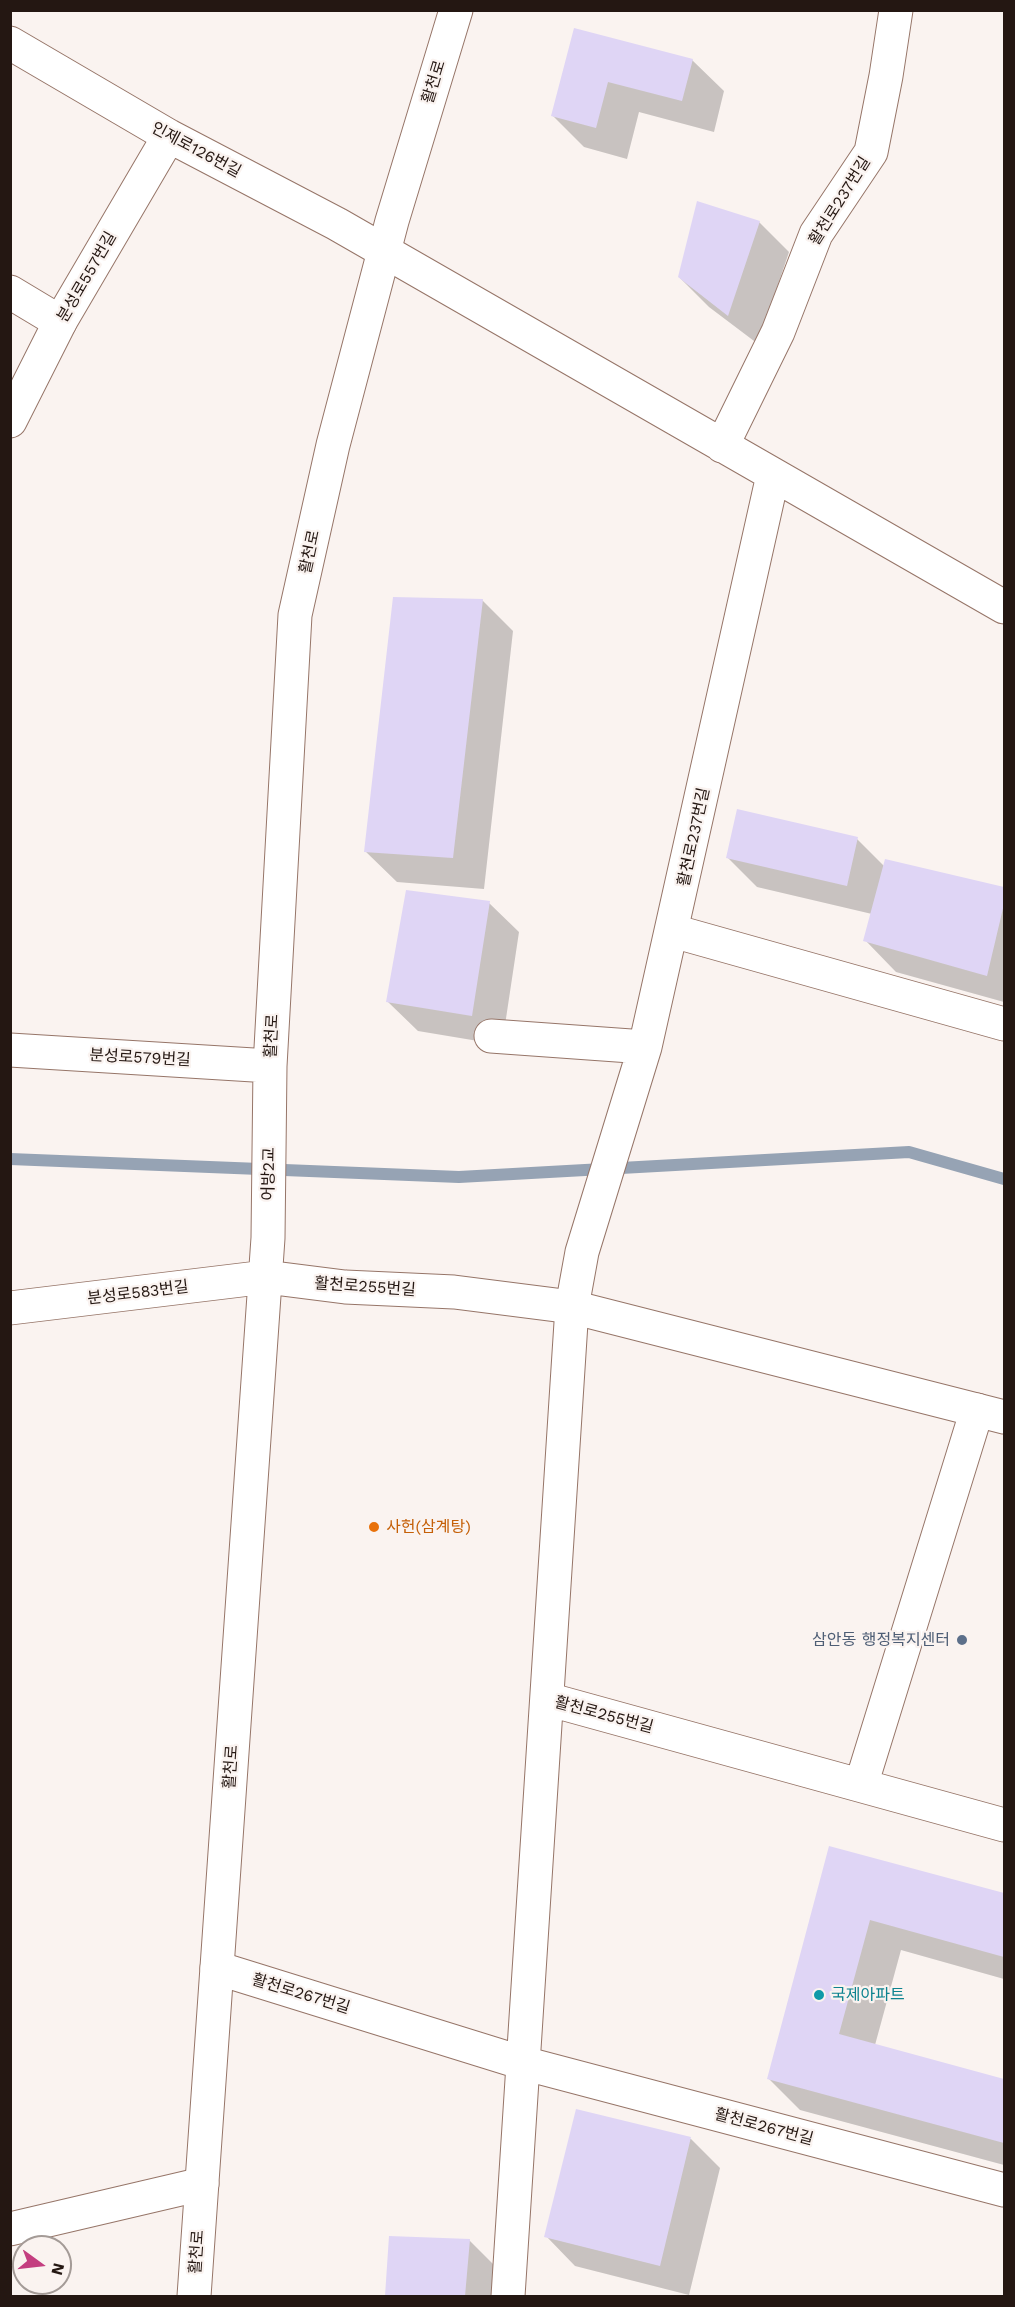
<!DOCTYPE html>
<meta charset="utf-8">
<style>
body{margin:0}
#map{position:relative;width:1015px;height:2307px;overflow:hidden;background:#faf3f0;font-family:"Work Sans",sans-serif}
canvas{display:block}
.frame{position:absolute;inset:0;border:12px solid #241712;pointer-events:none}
.north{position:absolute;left:12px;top:2235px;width:60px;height:60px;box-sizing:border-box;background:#faf3f0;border:2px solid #a49b97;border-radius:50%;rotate:105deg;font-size:16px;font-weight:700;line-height:24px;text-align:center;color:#241712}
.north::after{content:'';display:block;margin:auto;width:21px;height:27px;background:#c43e80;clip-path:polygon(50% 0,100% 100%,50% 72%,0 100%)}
</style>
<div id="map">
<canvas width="1015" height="2307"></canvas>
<div class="frame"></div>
<div class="north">N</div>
</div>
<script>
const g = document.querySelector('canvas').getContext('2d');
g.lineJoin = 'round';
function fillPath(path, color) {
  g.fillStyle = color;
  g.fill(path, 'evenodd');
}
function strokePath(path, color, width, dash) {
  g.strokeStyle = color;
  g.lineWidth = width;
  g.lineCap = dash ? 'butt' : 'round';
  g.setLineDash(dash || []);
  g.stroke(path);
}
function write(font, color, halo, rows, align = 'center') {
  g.font = font + ' "Work Sans","Noto Sans KR",sans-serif';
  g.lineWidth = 4.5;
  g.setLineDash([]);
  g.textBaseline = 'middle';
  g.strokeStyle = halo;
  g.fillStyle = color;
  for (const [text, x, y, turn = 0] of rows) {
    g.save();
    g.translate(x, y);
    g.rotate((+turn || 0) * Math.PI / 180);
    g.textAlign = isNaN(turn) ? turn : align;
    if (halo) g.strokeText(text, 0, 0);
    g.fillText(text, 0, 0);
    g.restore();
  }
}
const shadow = new Path2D(`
 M575 30 692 60 724 91 714 132 639 112 627 159 584 147 553 116Z
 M759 222 789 252 758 344 709 307 679 277Z
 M482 600 513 631 484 889 397 882 365 851Z
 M857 839 885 867 886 861 1004 888V1002L896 972 865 940 872 914 757 887 728 858Z
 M489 903 519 932 502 1045 418 1031 388 1002Z
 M830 1847 1004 1894V1979L901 1950 875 2045 1004 2081V2165L800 2110 769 2079Z
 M577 2110 691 2139 720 2168 689 2295 575 2266 546 2236Z
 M390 2238 469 2240 500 2271 498 2296H386Z`);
const stream = new Path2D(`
 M10 1159 459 1177 909 1152 1004 1179`);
const building = new Path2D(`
 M574 28 693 59 682 101 608 82 596 128 551 116Z
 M697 201 760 221 728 316 678 277Z
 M393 597 483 599 453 858 364 852Z
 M737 809 858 837 847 886 726 858Z
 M885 859 1004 887V904L987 976 863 941Z
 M406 890 490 901 472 1016 386 1002Z
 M829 1846 1004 1893V1957L870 1920 839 2034 1004 2079V2143L767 2079Z
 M576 2109 691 2137 660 2266 544 2237Z
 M389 2236 470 2239 465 2296H385Z`);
const street = new Path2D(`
 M10 43 169 136 337 224 1004 607
 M10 421 60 322 169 136
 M722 446 778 332 816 234 871 152 886 76 896 10
 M673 931 1004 1024
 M491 1036 645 1047
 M547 1699 1004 1825
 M861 1785 977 1410
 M217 1968 523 2063 1004 2190
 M10 2229 202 2184
 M508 2296 572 1307 582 1252 645 1047 773 475`);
const secondary = new Path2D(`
 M10 292 60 322
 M10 1050 270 1066
 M10 1308 266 1277 345 1287 454 1292 572 1307 1004 1417
 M194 2296 268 1238 270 1066 295 615 333 445 392 221 456 10`);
const markers = [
 [374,1527,6,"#e8710a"],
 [962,1640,6,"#5c6f8a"],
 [819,1995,6,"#0f9aa8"]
];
const streetNames = [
 ["활천로",434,82,-73],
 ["인제로126번길",196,150,28],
 ["활천로237번길",840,201,-58],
 ["분성로557번길",87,277,-60],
 ["활천로",310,552,-78],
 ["활천로237번길",694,837,-78],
 ["활천로",272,1036,-87],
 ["분성로579번길",140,1058,3],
 ["어방2교",269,1174,-89],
 ["활천로255번길",365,1287,4],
 ["분성로583번길",138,1293,-7],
 ["활천로255번길",604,1715,15],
 ["활천로",231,1767,-86],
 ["활천로267번길",301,1994,17],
 ["활천로267번길",764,2127,15],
 ["활천로",197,2252,-86]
];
const foodNames = [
 ["사헌(삼계탕)",386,1527]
];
const serviceNames = [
 ["삼안동 행정복지센터",950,1640]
];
const cultureNames = [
 ["국제아파트",831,1995]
];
fillPath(shadow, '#0003');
strokePath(stream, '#96a3b4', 12);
fillPath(building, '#dfd5f5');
strokePath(street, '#967568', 35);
strokePath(secondary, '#967568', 35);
strokePath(street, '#fff', 33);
strokePath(secondary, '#fff', 33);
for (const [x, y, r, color] of markers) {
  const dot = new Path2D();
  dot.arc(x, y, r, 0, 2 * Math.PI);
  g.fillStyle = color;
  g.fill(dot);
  strokePath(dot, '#faf3f0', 2);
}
write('16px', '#241712', '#faf3f0', streetNames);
write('16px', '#c56008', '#faf3f0', foodNames, 'left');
write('16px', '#4e5e75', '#faf3f0', serviceNames, 'right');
write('16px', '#0d838f', '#faf3f0', cultureNames, 'left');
</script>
